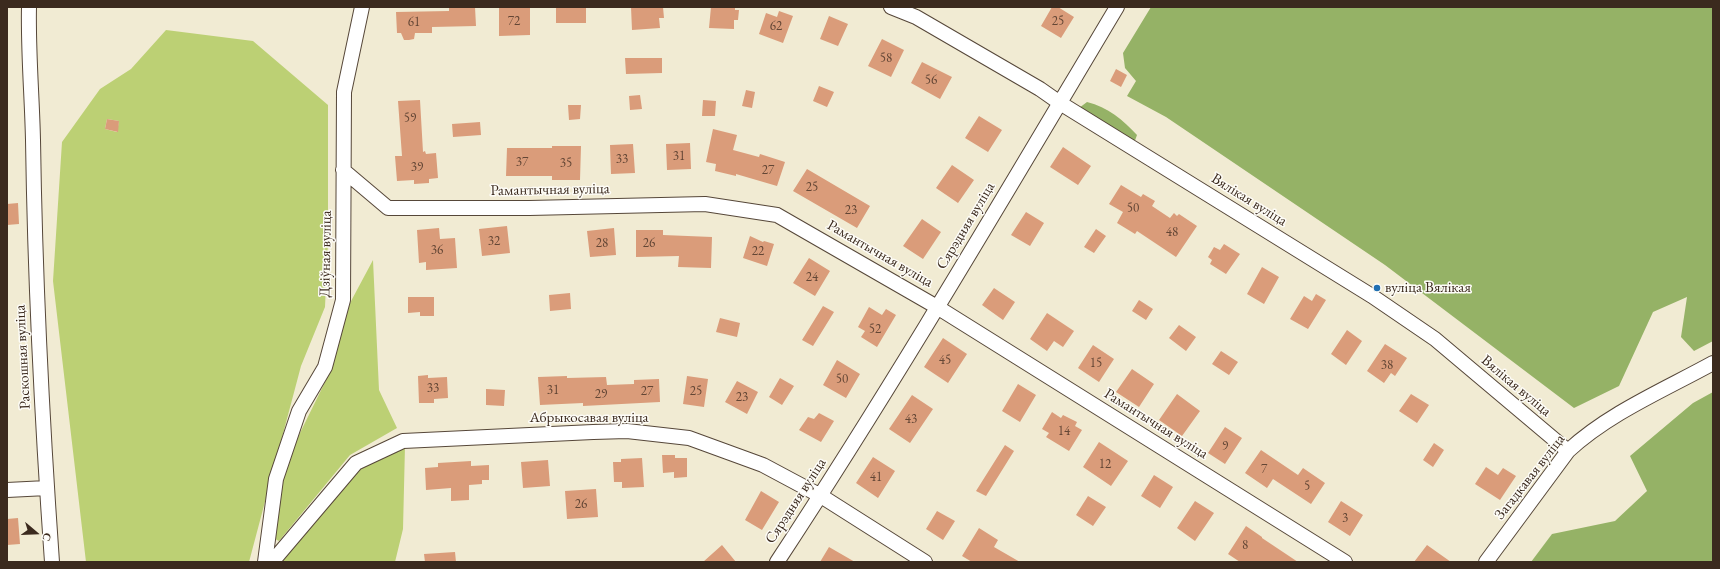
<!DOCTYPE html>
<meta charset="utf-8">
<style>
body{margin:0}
#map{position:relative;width:1720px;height:569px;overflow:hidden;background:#f1ebd3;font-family:"EB Garamond",serif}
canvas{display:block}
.frame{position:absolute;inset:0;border:8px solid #3b2a1e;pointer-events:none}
.north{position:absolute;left:16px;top:513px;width:40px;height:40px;-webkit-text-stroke:3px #fdfcf7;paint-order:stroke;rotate:109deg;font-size:11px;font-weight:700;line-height:16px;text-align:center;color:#3b2a1e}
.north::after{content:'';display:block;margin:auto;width:14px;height:18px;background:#3b2a1e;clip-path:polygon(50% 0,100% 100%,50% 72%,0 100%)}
</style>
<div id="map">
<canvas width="1720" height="569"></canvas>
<div class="frame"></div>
<div class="north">С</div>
</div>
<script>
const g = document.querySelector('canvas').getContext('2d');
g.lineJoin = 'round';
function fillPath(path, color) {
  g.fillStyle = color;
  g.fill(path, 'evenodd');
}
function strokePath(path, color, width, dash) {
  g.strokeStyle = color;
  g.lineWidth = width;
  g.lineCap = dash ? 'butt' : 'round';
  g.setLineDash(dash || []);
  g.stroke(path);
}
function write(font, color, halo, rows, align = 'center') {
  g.font = font + ' "EB Garamond",serif';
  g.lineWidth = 3;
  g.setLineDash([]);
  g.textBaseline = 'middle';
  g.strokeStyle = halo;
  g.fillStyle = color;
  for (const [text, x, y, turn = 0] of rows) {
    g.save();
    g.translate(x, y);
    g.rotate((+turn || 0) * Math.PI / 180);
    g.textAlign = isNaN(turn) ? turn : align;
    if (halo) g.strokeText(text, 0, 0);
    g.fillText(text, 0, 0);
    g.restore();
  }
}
const green = new Path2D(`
 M166 30 253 41 328 105V242L325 307 301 366 249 562H86L53 281 62 142 100 89 131 69ZM107 119 119 121 117 132 105 129Z
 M373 260 379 390 397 428 350 455 279 541 275 539 279 492 297 439 329 374 350 303Z
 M405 446 403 529 395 562H279L362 465Z`);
const forest = new Path2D(`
 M1151 7H1713V341L1694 351 1681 337 1687 297 1653 312 1619 386 1574 408 1385 265 1166 117 1127 96 1136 81 1125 68 1123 53Z
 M1087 102C1108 107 1123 120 1137 135L1133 146 1079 108Z
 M1713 392V562H1531L1552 534 1615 521 1647 491 1630 456 1693 403Z`);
const building = new Path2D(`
 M449 7H475L476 26 432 27V33H415L414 39 409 40H404L401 33H397L396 12 449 11Z
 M499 7H530V35L499 36Z
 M556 7H586V23H556Z
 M631 7H663L664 18H659L660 28 632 30Z
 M711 7H735V10H739L738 20H734V29L709 28Z
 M1052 7H1058L1074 17 1061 38 1041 26Z
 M779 11 793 16 783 43 759 34 766 13 777 17Z
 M829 16 848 24 838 46 820 39Z
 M882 39 904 50 891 77 868 66Z
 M625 58H662V73L626 74Z
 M922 62 952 77 940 99 911 83Z
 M1116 69 1127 75 1121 87 1110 81Z
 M819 86 834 92 827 107 813 101Z
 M746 90 755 92 752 108 742 106Z
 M640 95 642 109 630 110 629 96Z
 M420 100 423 152 425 151 426 154 436 153 438 178 429 179V183L414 184V180L397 181 395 156H402L398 101Z
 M703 100 716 101 715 116H702Z
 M568 105H581L580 119 569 120Z
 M979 116 1002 130 988 152 965 138Z
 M107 119 119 121 118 132 105 129Z
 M480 122 481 135 453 137 452 124Z
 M713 129 737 135 733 150 759 157 760 154 785 162 777 186 736 174V176L715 171 716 164 706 162Z
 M690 143 691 169 667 170 666 144Z
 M633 144 635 173 611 174 610 145Z
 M552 146H581L580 180H552V176H506L507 148H552Z
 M1063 147 1091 166 1078 185 1050 167Z
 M952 165 974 180 958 203 936 188Z
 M807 169 870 206 857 228 793 191Z
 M1121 185 1141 197 1143 194 1155 201 1152 206 1170 218 1174 213 1177 216 1179 214 1197 226 1176 257 1137 231 1135 234 1117 223 1123 212 1109 204Z
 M18 203 19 224 7 225V204Z
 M1026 212 1044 223 1030 246 1011 235Z
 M922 219 941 232 923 259 903 246Z
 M507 226 510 253 482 256 479 229Z
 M439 228 440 239 455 238 457 268 426 270V262L419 263 417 230Z
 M614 228 616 255 590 257 587 231Z
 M1096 229 1106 236 1094 253 1084 247Z
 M636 230H663V235L712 237 711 268 678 267 679 256 636 257Z
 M750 236 763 242 764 241 774 244 767 266 743 258Z
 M1224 244 1240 254 1226 274 1210 264 1212 260 1208 257 1214 247 1220 250Z
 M809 258 830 271 815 296 793 283Z
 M1262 267 1279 277 1264 304 1247 294Z
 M994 288 1015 302 1003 320 982 305Z
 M570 293 571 309 550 311 549 295Z
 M1316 294 1326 300 1308 329 1290 319 1304 296 1312 301Z
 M408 297H434V316H420V312L408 313Z
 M1139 300 1153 309 1146 320 1132 311Z
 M823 306 834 312 813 346 802 340Z
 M869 307 882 315 886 309 896 315 877 347 861 337 865 331 858 327Z
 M1047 313 1074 331 1063 347 1054 341 1047 351 1030 339Z
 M720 318 740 323 737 337 716 332Z
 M1179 325 1196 337 1186 351 1169 338Z
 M1347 330 1362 341 1346 365 1331 354Z
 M943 338 967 354 948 383 924 367Z
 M1385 344 1407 358 1395 376 1391 373 1384 383 1367 371Z
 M1093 345 1114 359 1099 382 1078 368Z
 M1221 351 1238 362 1229 375 1212 364Z
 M837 360 860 374 846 398 823 385Z
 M1132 369 1154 384 1139 407 1116 392Z
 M428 375V378L447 377 448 398 434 399V403H419L418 376Z
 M567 376V378L606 377 607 385 634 384V380L659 379 660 402 583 406V403L540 405 538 377Z
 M687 376 708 379 704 407 683 404Z
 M780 378 794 386 782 405 769 397Z
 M737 381 758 392 747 414 725 402Z
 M1018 384 1036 395 1020 422 1002 411Z
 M486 389 505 390 504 406 486 405Z
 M1177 394 1200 411 1182 436 1159 420Z
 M1411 394 1429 405 1417 423 1399 411Z
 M912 395 933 409 910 443 889 429Z
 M1052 412 1061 418 1063 415 1077 422 1075 426 1082 430 1069 451 1046 437 1049 433 1042 429Z
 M819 413 834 421 821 442 799 430 808 417 814 419Z
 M1225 427 1242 438 1225 464 1208 453Z
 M1099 442 1128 461 1111 486 1083 467Z
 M1434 443 1444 450 1433 467 1423 460Z
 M1005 445 1014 451 986 496 976 491Z
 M1261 450 1298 475 1303 468 1325 483 1311 504 1273 479 1267 488 1245 473Z
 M662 455H675V458H687V477L674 478V472L663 473Z
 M873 457 895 471 878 498 856 483Z
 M642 458 644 487 622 488V482H614L613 462H621V459Z
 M548 460 550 486 523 488 521 462Z
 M471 461V466L489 465V480H482V484L469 485V500L451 501V488L426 490 425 468 438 467V463Z
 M1486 467 1498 475 1503 468 1516 476 1500 500 1475 484Z
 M1154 475 1173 487 1160 508 1141 496Z
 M596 489 598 517 567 519 565 491Z
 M761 491 779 502 762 530 745 520Z
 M1088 496 1106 507 1093 526 1076 515Z
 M1195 501 1214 513 1195 541 1177 528Z
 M1341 501 1363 515 1350 536 1328 522Z
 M937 511 955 521 943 540 926 529Z
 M18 518 20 544 7 545V519Z
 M1246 526 1262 537V538L1298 562H1240L1228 554Z
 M979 528 998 540 994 547 1020 562H972L962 556Z
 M722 545 736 562H703Z
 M1427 545 1451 562H1414Z
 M829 547 855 562H820Z
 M455 552 456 562H425L424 554Z`);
const street = new Path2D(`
 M29 7C28 51 32 95 33 140 35 281 42 421 52 562
 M891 7 916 17 1040 89 1060 103 1372 296 1435 339 1568 451
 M343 170 388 208H529L705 204 777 215 937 307 1345 562
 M7 490 47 488
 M265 562 276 479 299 411 325 367 343 300 344 92 362 7
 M272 562 356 463 403 441 593 432 627 431 689 438 763 465 821 496 925 562
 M777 562C896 381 1006 193 1117 7
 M1486 562 1568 451C1609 413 1664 390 1713 363`);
const markers = [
 [1377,288,4,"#1f6fb2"]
];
const numberNames = [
 ["72",514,21],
 ["25",1058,21],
 ["61",414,22],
 ["62",776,26],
 ["58",886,58],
 ["56",931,80],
 ["59",410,118],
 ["31",679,156],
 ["33",622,159],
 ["37",522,162],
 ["35",566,163],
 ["39",417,167],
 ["27",768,170],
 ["25",812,187],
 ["50",1133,208],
 ["23",851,210],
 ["48",1172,232],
 ["32",494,241],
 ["28",602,243],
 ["26",649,243],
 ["36",437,250],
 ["22",758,251],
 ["24",812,277],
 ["52",875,329],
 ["45",945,360],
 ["15",1096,363],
 ["38",1387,365],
 ["50",842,379],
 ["33",433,388],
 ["31",553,390],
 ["27",647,391],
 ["25",696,391],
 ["29",601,394],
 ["23",742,397],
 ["43",911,419],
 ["14",1064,431],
 ["9",1225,446],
 ["12",1105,464],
 ["7",1264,469],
 ["41",876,477],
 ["5",1307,486],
 ["26",581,504],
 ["3",1345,518],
 ["8",1245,545]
];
const streetNames = [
 ["Рамантычная вуліца",550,190,-1],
 ["Вялікая вуліца",1249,200,32],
 ["Сярэдняя вуліца",966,226,-59],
 ["Дзіўная вуліца",326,254,-89],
 ["Рамантычная вуліца",880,254,30],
 ["Раскошная вуліца",23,357,-93],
 ["Вялікая вуліца",1516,386,40],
 ["Абрыкосавая вуліца",589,418],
 ["Рамантычная вуліца",1156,424,32],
 ["Загадкавая вуліца",1530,477,-52],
 ["Сярэдняя вуліца",796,501,-57]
];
const poiNames = [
 ["вуліца Вялікая",1385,288]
];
fillPath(green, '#bcd074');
fillPath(forest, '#95b266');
fillPath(building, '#da9c7a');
strokePath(street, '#564739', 16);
strokePath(street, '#fff', 14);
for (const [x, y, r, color] of markers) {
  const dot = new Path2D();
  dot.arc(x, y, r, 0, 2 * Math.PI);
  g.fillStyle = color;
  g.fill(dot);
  strokePath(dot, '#fdfcf7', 1.5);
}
write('13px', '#634635', null, numberNames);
write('15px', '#3b2a1e', '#fdfcf7', streetNames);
write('15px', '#3b2a1e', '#fdfcf7', poiNames, 'left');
</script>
